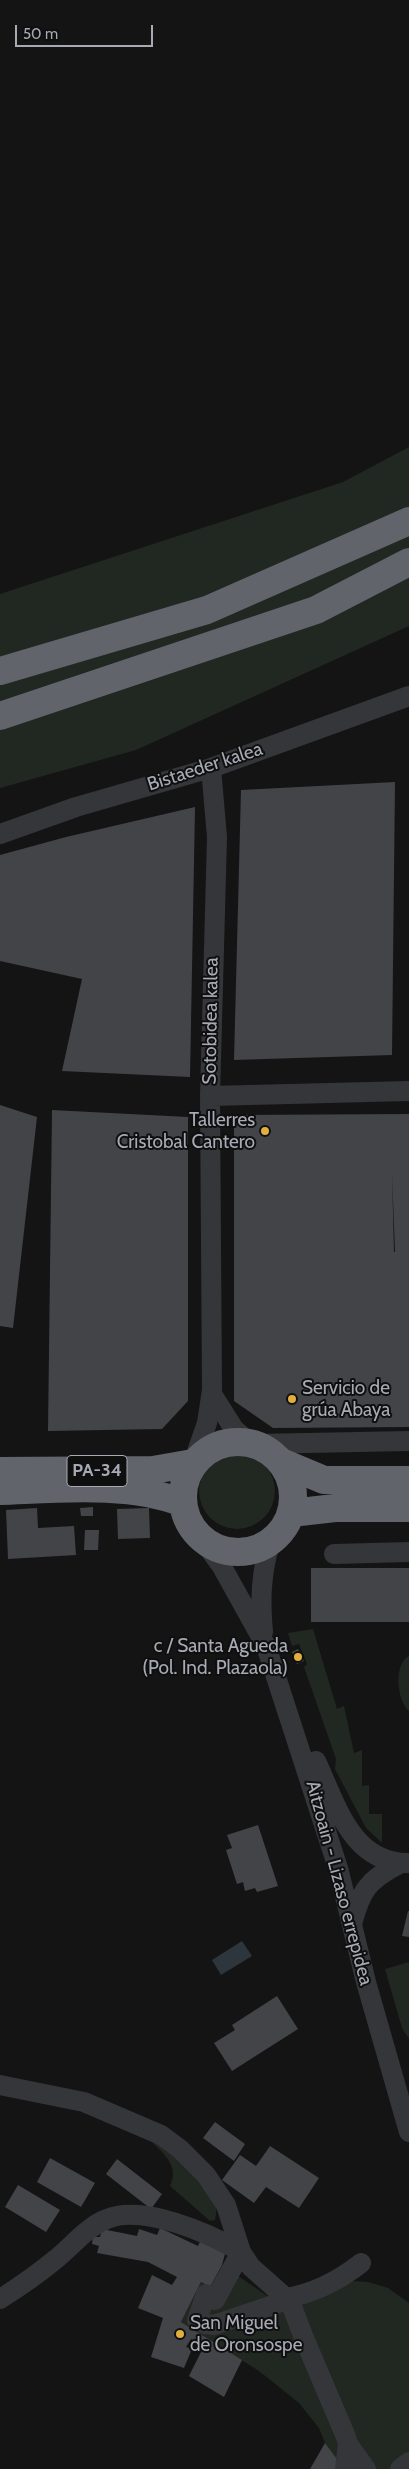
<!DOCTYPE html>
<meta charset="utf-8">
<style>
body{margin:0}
#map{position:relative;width:409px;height:2469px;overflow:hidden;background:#141415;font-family:Cabin,sans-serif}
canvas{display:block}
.scale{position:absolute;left:15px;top:25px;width:138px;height:22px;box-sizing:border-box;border:2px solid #a7aab4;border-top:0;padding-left:6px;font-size:15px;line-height:18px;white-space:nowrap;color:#a7aab4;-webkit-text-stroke:4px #0f0f10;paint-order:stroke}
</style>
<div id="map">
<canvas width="409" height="2469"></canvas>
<div class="scale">50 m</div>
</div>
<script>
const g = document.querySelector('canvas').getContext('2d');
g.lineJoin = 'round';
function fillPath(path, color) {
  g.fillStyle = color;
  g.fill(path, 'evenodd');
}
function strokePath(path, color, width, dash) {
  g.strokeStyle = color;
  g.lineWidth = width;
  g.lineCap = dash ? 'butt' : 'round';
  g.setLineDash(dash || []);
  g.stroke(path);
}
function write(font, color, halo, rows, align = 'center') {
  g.font = font + ' Cabin,sans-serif';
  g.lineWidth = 4;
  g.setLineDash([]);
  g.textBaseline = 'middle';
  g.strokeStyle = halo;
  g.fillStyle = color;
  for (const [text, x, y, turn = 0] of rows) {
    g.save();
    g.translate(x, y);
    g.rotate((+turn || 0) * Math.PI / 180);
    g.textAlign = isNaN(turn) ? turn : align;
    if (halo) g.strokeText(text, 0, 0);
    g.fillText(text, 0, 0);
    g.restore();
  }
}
const green = new Path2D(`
 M409 447V626L136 750 0 788V594L343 482Z
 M199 1491a38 38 0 1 1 76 0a38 38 0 1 1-76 0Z
 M313 1629 337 1709 344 1706 354 1753 362 1750V1786L369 1785V1814H382V1843L366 1828 335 1769 336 1759 304 1667 307 1664 299 1644 292 1646 288 1633Z
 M409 1656V1711C397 1701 393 1664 409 1656Z
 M409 1962V2039L402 2028 385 1969Z
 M158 2137 193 2169 217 2207 215 2220 210 2221 170 2186C179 2167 166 2156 153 2143Z
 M222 2265 282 2306 352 2281 368 2282 388 2288 409 2303V2455L391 2469H342L325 2443 319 2428 299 2403 259 2371 181 2322 201 2282 210 2287Z`);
const water = new Path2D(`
 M242 1941 252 1956 221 1975 212 1960Z`);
const building = new Path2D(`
 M395 782 392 1055 234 1060 241 790Z
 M195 807 190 1077 62 1071 82 979 0 961V855L66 837Z
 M0 1105 37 1117 13 1328 0 1326Z
 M52 1110 188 1117V1401L162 1429 48 1431Z
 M409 1114V1427L273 1428 234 1401V1115ZM392 1173 395 1252H394Z
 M93 1507V1516H81L80 1508Z
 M37 1508 38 1528 74 1526 76 1555 8 1559 6 1510Z
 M149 1508 150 1538 118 1539 117 1509Z
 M85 1530H99L98 1550H84Z
 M311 1568H409V1622H311Z
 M298 1649 304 1661 297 1664 292 1652Z
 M258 1825 278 1886 257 1892 255 1888 245 1891 243 1882 237 1884 226 1850 232 1848 227 1835Z
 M408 1911H409V1937L402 1936Z
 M277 1996 298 2029 232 2071 214 2043 235 2030 232 2025Z
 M215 2122 245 2144 234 2161 203 2138Z
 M270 2146 319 2178 299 2208 266 2187 254 2203 222 2180 240 2155 256 2166Z
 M50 2158 95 2183 81 2207 37 2182Z
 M117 2159 162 2194 151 2209 106 2174Z
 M18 2185 60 2210 46 2232 5 2207Z
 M160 2228 198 2246 202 2237 226 2250 222 2265 210 2287 201 2282 181 2322 242 2360 224 2397 189 2376 203 2348 191 2339 186 2347 192 2349 184 2368 151 2357 163 2318 138 2308 152 2275 172 2285 177 2277 148 2262 97 2253 99 2246 92 2244 93 2237H100L102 2229 137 2236 139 2229 157 2235Z
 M325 2443 339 2462 336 2469H310Z`);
const minor = new Path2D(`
 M0 834 76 807 211 768 409 696
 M210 1096 409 1091
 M212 1394 234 1429 250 1443
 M255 1444 409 1441
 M193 1463 207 1423 212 1390 210 1096 217 837 211 768
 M202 1539 221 1565 266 1646 338 1868 366 1982 409 2132
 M334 1554 409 1552
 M263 1632C260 1598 261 1575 270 1542
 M316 1761C336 1803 351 1864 409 1863
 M352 1924C361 1890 368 1880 399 1864
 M0 2085 84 2102 161 2135 180 2149 206 2175 226 2205 241 2252 251 2267 286 2298C315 2293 338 2281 361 2263
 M241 2252 215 2300 206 2294 197 2320 205 2324 214 2325 276 2304 286 2298 291 2304 304 2338 346 2437 348 2444 345 2469
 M0 2299C19 2287 38 2274 56 2259 72 2246 88 2226 107 2219 143 2204 209 2233 241 2252
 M348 2444 366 2469
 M400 2469 409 2462`);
const highway = new Path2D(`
 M0 671 207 610 409 521
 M0 716 316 610 409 562
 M183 1497a55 55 0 1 1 110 0a55 55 0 1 1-110 0Z
 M281 1462 324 1480H409
 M0 1471 153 1470 193 1463
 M0 1491C58 1489 129 1482 183 1503
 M291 1513 335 1508H409`);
const markers = [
 [265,1131,5,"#e2af3f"],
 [292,1399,5,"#e2af3f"],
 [298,1657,5,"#e2af3f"],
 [180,2334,5,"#e2af3f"]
];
const shields = [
 [97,1471,60]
];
const shieldNames = [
 ["PA-34",97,1471]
];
const streetNames = [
 ["Bistaeder kalea",205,767,-18],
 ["Sotobidea kalea",211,1021,-89],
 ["Aitzoain - Lizaso errepidea",339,1883,75]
];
const poiNames = [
 ["Tallerres",255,1120],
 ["Cristobal Cantero",255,1142],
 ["Servicio de",302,1388,"left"],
 ["grúa Abaya",302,1410,"left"],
 ["c / Santa Agueda",288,1646],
 ["(Pol. Ind. Plazaola)",288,1668],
 ["San Miguel",190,2323,"left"],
 ["de Oronsospe",190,2345,"left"]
];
fillPath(green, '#202821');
fillPath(water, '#2e363d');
fillPath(building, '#434448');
strokePath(minor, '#35363a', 20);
strokePath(highway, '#61646a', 28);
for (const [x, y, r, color] of markers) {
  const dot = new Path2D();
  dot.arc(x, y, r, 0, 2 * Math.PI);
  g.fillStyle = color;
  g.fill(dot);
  strokePath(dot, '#0f0f10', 2);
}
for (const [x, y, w] of shields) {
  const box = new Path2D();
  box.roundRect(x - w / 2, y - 15.5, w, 31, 4);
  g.fillStyle = '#0f0f10';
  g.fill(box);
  strokePath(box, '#a7aab4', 1);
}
write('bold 18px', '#a7aab4', null, shieldNames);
write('19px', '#a7aab4', '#0f0f10', streetNames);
write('19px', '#a7aab4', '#0f0f10', poiNames, 'right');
</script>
